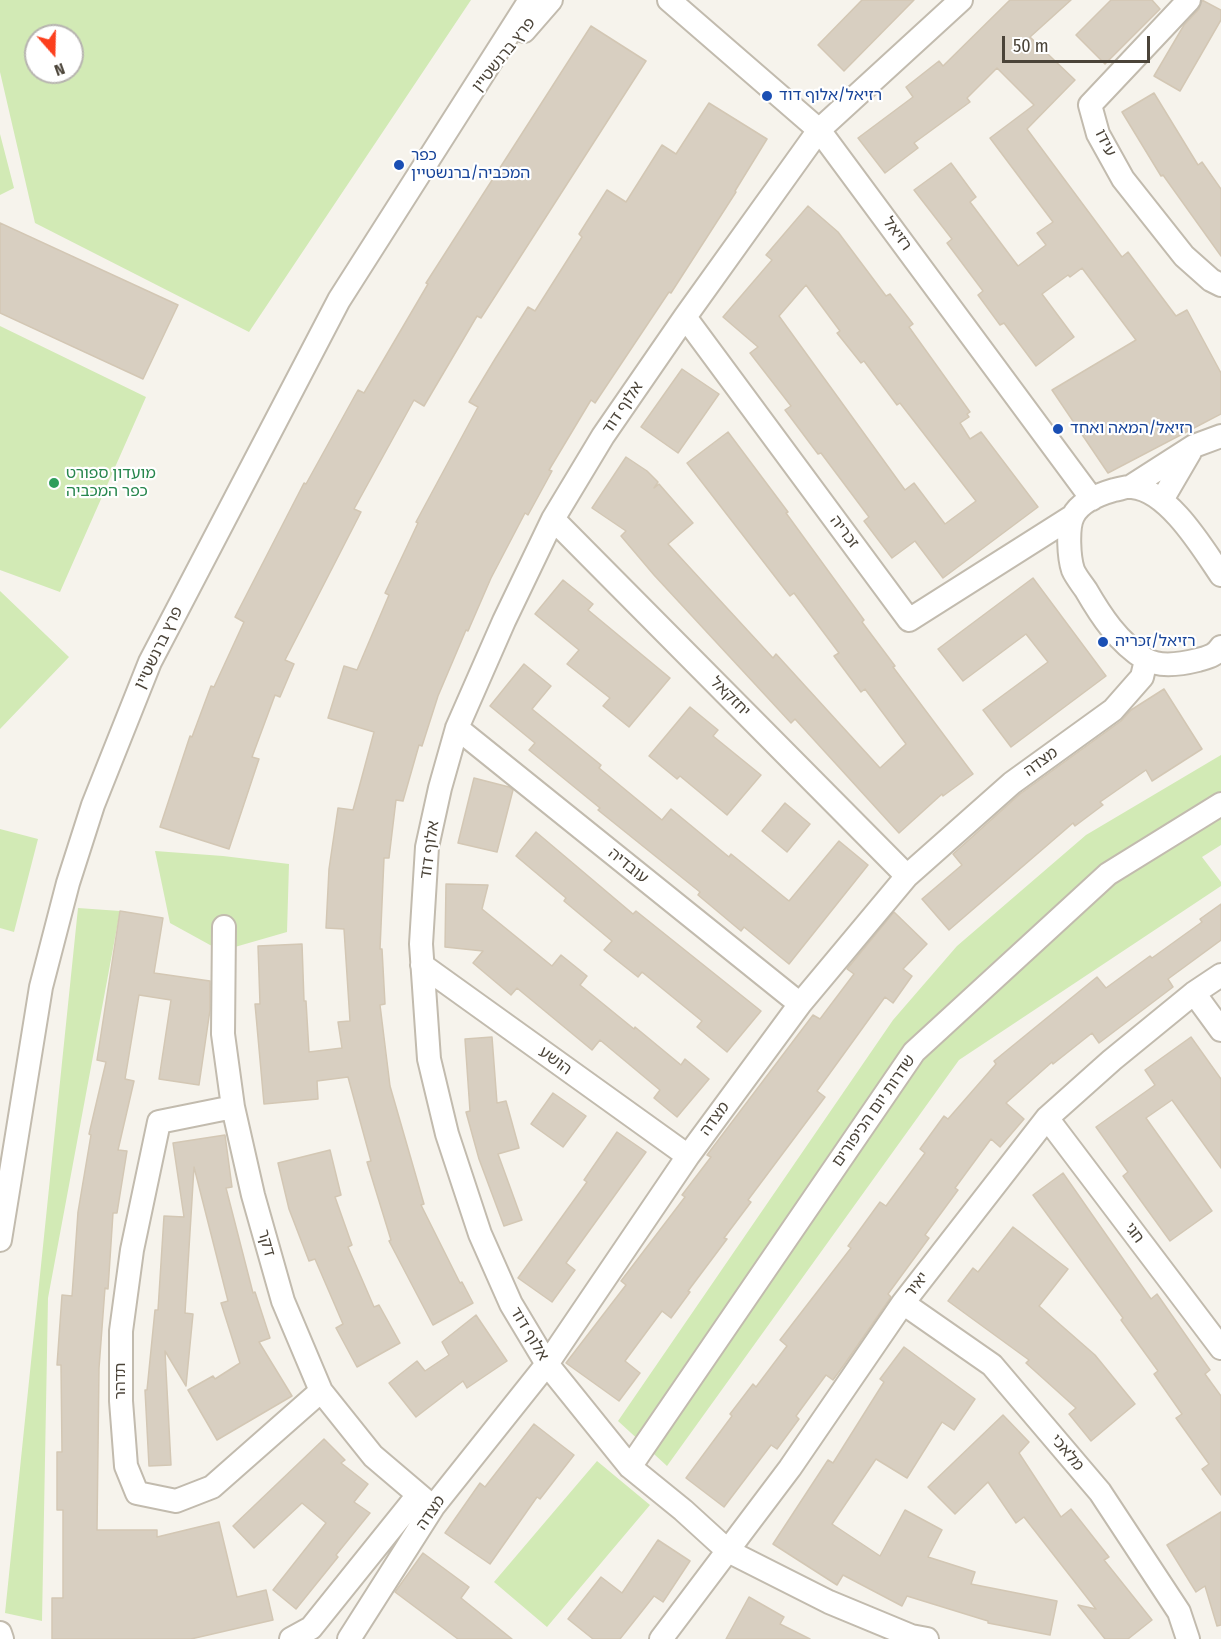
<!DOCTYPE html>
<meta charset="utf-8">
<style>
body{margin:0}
#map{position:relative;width:1221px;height:1639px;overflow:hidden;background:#f6f3ec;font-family:"Fira Sans Condensed",sans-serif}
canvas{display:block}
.north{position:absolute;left:24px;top:24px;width:60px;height:60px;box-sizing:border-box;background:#fff;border:2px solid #b7b4b0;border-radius:50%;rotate:160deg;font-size:16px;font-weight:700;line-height:24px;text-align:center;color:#4b4439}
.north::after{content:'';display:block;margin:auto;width:21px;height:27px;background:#fc3f1d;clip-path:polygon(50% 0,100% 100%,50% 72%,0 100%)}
.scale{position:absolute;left:1002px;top:36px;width:148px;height:27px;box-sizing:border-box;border:3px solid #4b4439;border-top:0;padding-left:8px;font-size:18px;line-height:21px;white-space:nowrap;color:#4b4439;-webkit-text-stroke:4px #fff;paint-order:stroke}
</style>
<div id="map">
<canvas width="1221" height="1639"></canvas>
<div class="north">N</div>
<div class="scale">50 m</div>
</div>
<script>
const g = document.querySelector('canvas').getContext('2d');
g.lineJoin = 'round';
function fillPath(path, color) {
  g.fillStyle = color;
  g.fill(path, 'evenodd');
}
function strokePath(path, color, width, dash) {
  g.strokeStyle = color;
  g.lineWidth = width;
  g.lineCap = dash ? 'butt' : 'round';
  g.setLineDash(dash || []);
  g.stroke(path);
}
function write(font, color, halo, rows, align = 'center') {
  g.font = font + ' "Fira Sans Condensed","Noto Sans Hebrew",sans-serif';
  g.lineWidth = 4.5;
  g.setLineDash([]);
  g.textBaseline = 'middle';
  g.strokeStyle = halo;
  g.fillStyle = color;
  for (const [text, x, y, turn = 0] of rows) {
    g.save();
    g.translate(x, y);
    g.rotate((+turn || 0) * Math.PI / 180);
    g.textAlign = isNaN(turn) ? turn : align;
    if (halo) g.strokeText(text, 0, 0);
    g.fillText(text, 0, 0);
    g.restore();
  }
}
const green = new Path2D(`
 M0 0H471L249 332 35 223 0 72ZM36 36H72V72H36Z
 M0 134 14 188 0 195Z
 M0 326 146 397 60 592 0 570Z
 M0 591 69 657 0 729Z
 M1221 755V845L1202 857 1221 882V886L959 1060 667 1466 618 1421 893 1020 957 946 1086 835Z
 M0 829 38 839 14 932 0 928Z
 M155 851 223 856 289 864 287 932 221 951 170 923Z
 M78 908 120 911 48 1298 42 1621 5 1613Z
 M597 1461 650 1505 547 1627 494 1582Z`);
const building = new Path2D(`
 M862 0H914L844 71 818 45Z
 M1010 0H1071L1030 37 1075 80 1027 129 1122 257 1128 252 1176 316 1187 310 1221 373V414L1108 473 1052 390 1136 340 1082 268 1070 277 1068 275 1042 294 1074 337 1036 366 1004 323 1000 325 978 295 983 291 947 243 952 239 914 190 951 163 976 197 970 202 1018 266 1046 245 1037 233 1053 222 990 138 1034 105 997 68 967 98 970 102 914 143 918 148 885 173 858 138 913 97 906 87 939 61 943 66Z
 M1111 0H1152L1160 9 1105 64 1076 35Z
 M1202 0 1221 10V20L1180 91 1154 76 1184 25 1199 9Z
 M591 26 646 61 481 318 477 316 424 406 414 400 354 509 361 512 285 660 294 664 280 697 275 695 252 757 259 759 229 849 160 827 190 736 192 737 211 686 214 687 244 622 235 617 304 483 306 484 358 390 364 393 428 284 426 283Z
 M1154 93 1198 165 1202 162 1221 189V256L1163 175 1161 176 1122 112Z
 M709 103 767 139 735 191 736 192 671 293 669 292 595 403 591 400 549 470 552 471 528 515 525 513 491 578 468 631 466 630 438 696 422 746 419 745 403 801 396 800 389 858H384L380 949H382L385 1004 380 1005 390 1086 424 1204 421 1205 460 1283 462 1282 473 1303 433 1325 389 1241 391 1240 367 1162 371 1161 348 1077 317 1081 318 1099 264 1104 255 1004H260L258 946 302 944 304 1001H306L309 1052 342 1048 338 1022 350 1021 344 929 326 928 329 869 338 808 353 810 374 732 328 718 344 666 357 670 389 595 385 593 418 523 416 522 478 407 469 402 495 359 528 307 535 311 582 237 579 234 607 190 626 202 662 145 676 154Z
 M808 206 838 232 886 296 890 294 913 324 909 327 970 412 967 414 969 417 960 423 970 439 981 432 1038 507 943 578 915 541 892 558 864 521 869 517 821 453 818 454 785 410 791 406 750 353 758 347 723 317 772 260 766 255ZM806 285 840 331 837 333 861 363 864 361 897 405 900 403 976 501 945 524 914 483 905 490 779 316Z
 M0 223 178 305 143 379 0 313Z
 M682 369 719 394 678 453 641 427Z
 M728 432 788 512 786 513 864 620 862 622 895 666 893 667 973 774 943 796 942 794 899 833 795 719 791 723 654 575 621 536 626 531 592 508 626 457 647 471 658 482 654 488 659 484 693 523 668 544 773 658 776 654 880 768 906 744 865 689 861 692 834 656 839 653 794 593 790 596 687 463Z
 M1033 578 1106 676 1011 747 983 710 1048 662 1026 634 963 681 938 649Z
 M563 580 593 604 588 610 670 678 629 727 603 706 610 698 567 664 579 650 535 614Z
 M524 664 551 686 532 709 601 765 599 768 662 820 671 809 729 857 731 854 789 901 839 841 868 865 789 964 744 927 741 931 698 895 700 892 598 810 600 808 529 750 535 743 490 706Z
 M1164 689 1202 749 1152 781 1146 770 1100 802 1103 805 1075 826 1073 823 949 930 922 899 962 865 953 854 1020 794 1121 721 1131 710Z
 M690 707 718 730 713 736 761 775 727 815 680 776 677 779 649 756Z
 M474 778 509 787 513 790 497 852 458 843Z
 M785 803 810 824 787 852 762 831Z
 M536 832 633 914 636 911 761 1011 727 1052 697 1027 702 1021 642 972 638 977 604 950 612 941 564 901 566 898 516 856Z
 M446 884 488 885 482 909 552 966 561 955 587 976 580 985 634 1029 635 1027 681 1065 685 1059 709 1079 677 1117 654 1098 660 1090 600 1040 592 1050 517 988 511 995 473 963 483 951 445 947Z
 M1221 904V940L1168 979 1173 987 1099 1043 1092 1033 1053 1064 1052 1062 1006 1103 1024 1119 1000 1147 991 1139 955 1188 958 1190 925 1235 929 1238 888 1294 891 1297 844 1365 833 1380 826 1375 796 1416 799 1419 777 1449 771 1445 724 1507 686 1478 732 1416 730 1414 753 1384 756 1387 787 1346 780 1340 851 1248 848 1246 880 1202 886 1206 925 1153 920 1149 944 1116 948 1119 996 1064 994 1061 1097 977 1106 988 1150 956 1152 958 1202 922 1200 919Z
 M120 911 163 918 154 973 210 981V1010L199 1085 159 1079 171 1000 139 995 125 1079 134 1081 118 1150 127 1151 117 1213H113L108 1289 105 1288 99 1368 97 1530H157V1537L219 1522 237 1597 266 1590 273 1620 191 1639H52V1598H63V1510H57V1452H62L61 1365H57L62 1295 72 1296 78 1212 91 1135 89 1134 106 1062 97 1060Z
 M894 912 927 944 903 969 912 976 893 1003 885 997 817 1091 825 1097 748 1200 751 1202 724 1238 727 1239 688 1291 690 1292 671 1318 662 1311 625 1361 640 1373 619 1401 566 1363 626 1285 621 1281 685 1197 682 1195 711 1157 707 1155 813 1015 820 1019 854 974 847 969Z
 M492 1037 497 1103 506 1101 519 1148 498 1154 522 1220 504 1226 479 1159 466 1112 470 1111 465 1039Z
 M1191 1037 1221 1079V1168L1172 1100 1146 1118 1212 1211 1170 1241 1123 1176 1128 1172 1096 1127 1155 1085 1145 1070Z
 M553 1093 586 1116 563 1147 531 1124Z
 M617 1132 646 1152 566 1263 575 1270 552 1302 518 1278 587 1182 584 1180Z
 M225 1135 232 1187 226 1188 253 1293 255 1292 270 1338 259 1342 292 1396 217 1440 188 1390 213 1376 215 1379 240 1363 221 1303 228 1301 194 1167 185 1313 193 1314 186 1386 165 1351 171 1465 149 1466 145 1390H147L155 1310H158L164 1216 184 1217 173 1143Z
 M330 1150 341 1195 335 1197 352 1245 348 1247 374 1307 379 1305 400 1343 357 1367 336 1328 343 1324 315 1259 309 1261 289 1209 278 1163Z
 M1063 1173 1151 1299 1157 1294 1210 1370 1205 1374 1221 1396V1495L1202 1469 1209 1464 1176 1418 1182 1414 1154 1374 1158 1371 1121 1320 1123 1318 1033 1195Z
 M1013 1227 1068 1269 1039 1306 1095 1355 1135 1404 1091 1441 1069 1414 1076 1408 1026 1363 1029 1360 948 1301 973 1268 978 1272Z
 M476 1315 507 1361 467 1388 463 1381 416 1417 389 1383 417 1361 425 1371 449 1355 442 1342Z
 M904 1347 975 1399 954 1430 942 1422 907 1478 876 1459 832 1524 880 1556 905 1510 942 1530 928 1557 975 1572 971 1584 1057 1601 1050 1635 988 1623V1621L907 1596 902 1606 843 1575 837 1585 773 1544 828 1460 833 1463 884 1382 880 1379Z
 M1003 1415 1029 1442 1019 1453 1061 1517 1071 1509 1109 1557 1104 1560 1152 1620 1128 1639H1105L1078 1605 1096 1609 1024 1517 1016 1523 988 1482 955 1514 928 1487Z
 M534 1424 574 1455 540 1499 537 1497 490 1564 445 1533 480 1483 485 1487Z
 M324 1439 345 1460 341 1463 368 1484 354 1502 370 1513 336 1555 338 1557 296 1609 273 1590 326 1523 302 1503 254 1548 233 1526Z
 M1221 1512V1625L1217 1626 1205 1586 1196 1592 1167 1545Z
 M658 1540 690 1561 663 1602 654 1596 620 1639H593L568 1619 601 1577 622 1593Z
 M423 1553 469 1587 461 1598 512 1639H458L395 1592Z
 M749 1597 784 1617 780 1624 810 1639H726Z`);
const minor = new Path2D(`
 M669 0 819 130 1092 499
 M1189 0 1090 105 1098 134 1123 179 1184 256 1211 280 1221 285
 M524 31 551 0
 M685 317 909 620 1073 516
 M1130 487 1194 446 1221 436
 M1162 500 1190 452
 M553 519 907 876
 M1221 575C1202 547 1168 490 1132 487 1127 486 1120 489 1114 490 1100 494 1080 502 1073 516 1067 528 1069 558 1073 570 1076 577 1082 584 1086 590 1101 616 1118 642 1145 659 1160 668 1182 664 1198 660 1208 657 1215 656 1221 647
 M457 728 800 1004
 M224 927 223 1034 233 1107 253 1195 283 1301 321 1391 373 1456 433 1507
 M422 965 688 1156
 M1194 993 1221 1030
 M233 1107 159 1122 132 1250 121 1331V1401L126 1466 137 1493 176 1501 212 1487 321 1391
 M1047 1118 1221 1348
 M0 1240 41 987 68 883 93 805 150 662 339 300 530 0
 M903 1303 992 1365 1100 1492 1179 1612 1188 1639
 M630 1467 914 1052 1108 874 1221 804
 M0 1633 2 1639
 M291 1639 311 1628 418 1495
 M349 1639 433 1507 547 1364 688 1156 800 1004 907 876 1012 783 1113 710 1142 677 1146 660
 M661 1639 790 1468 903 1303 1047 1118 1112 1060 1194 993 1221 975
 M927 1639 911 1636 829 1602 728 1551 683 1510 630 1467 547 1364 511 1304 480 1234 447 1134 429 1059 421 944 427 847 440 788 457 728 504 621 553 519 603 436 685 317 819 130 961 0`);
const markers = [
 [767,96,6,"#1a4fb4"],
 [399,165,6,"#1a4fb4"],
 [1058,429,6,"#1a4fb4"],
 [54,483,6,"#2e9e5b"],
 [1103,642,6,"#1a4fb4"]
];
const streetNames = [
 ["פרץ ברנשטיין",504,55,-51],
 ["עידו",1105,143,64],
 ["רזיאל",897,234,54],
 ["אלוף דוד",623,408,-56],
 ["זכריה",844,532,53],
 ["פרץ ברנשטיין",159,648,-64],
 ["יחזקאל",730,697,45],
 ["מצדה",1041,762,-36],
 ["אלוף דוד",430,850,-82],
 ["עובדיה",628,866,39],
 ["הושע",555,1061,36],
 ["שדרות יום הכיפורים",874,1111,-55],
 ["מצדה",715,1119,-54],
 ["חגי",1134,1233,53],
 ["דקר",266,1243,74],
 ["יאיר",917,1285,-52],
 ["אלוף דוד",529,1334,59],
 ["תדהר",121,1381,-90],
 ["מלאכי",1067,1453,50],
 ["מצדה",431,1513,-55]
];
const transitNames = [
 ["רזיאל/אלוף דוד",779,96],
 ["כפר",411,156],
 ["המכביה/ברנשטיין",411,174],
 ["רזיאל/המאה ואחד",1070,429],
 ["רזיאל/זכריה",1115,642]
];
const leisureNames = [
 ["מועדון ספורט",66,474],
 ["כפר המכביה",66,492]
];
fillPath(green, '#d2eab5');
fillPath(building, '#d8cfc1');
strokePath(building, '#d3c7b4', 1.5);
strokePath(minor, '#c2bbae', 26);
strokePath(minor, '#fff', 22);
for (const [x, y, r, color] of markers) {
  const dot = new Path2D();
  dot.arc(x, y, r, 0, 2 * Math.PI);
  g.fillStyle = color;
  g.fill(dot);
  strokePath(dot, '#fff', 2);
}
write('16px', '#4b4439', '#fff', streetNames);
write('16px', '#164399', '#fff', transitNames, 'left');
write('16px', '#27864d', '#fff', leisureNames, 'left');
</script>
